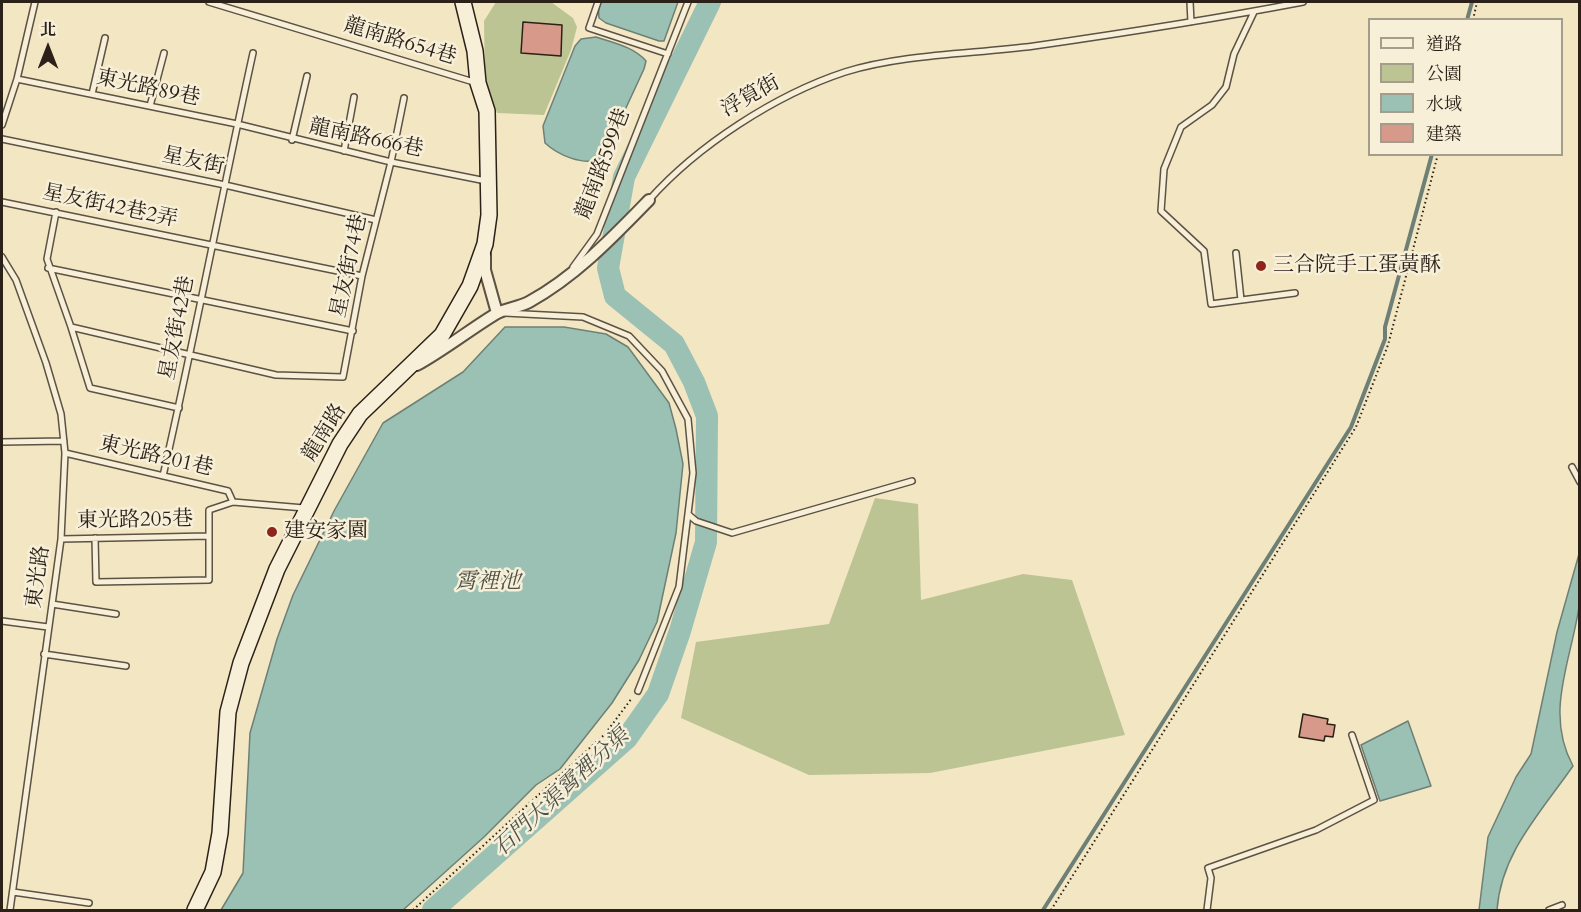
<!DOCTYPE html>
<meta charset="utf-8">
<style>
body{margin:0}
#map{position:relative;width:1581px;height:912px;overflow:hidden;background:#f3e6c3;font-family:Cardo,"Noto Serif TC",serif}
canvas{display:block}
.frame{position:absolute;inset:0;border:3px solid #2b2119;pointer-events:none}
.legend{position:absolute;left:1368px;top:18px;width:195px;height:138px;box-sizing:border-box;background:#f7efd8;border:2px solid #a59d8c;margin:0;padding:8px 10px;list-style:none;font-size:18px;color:#2b2119}
.legend li{display:flex;align-items:center;gap:12px;height:30px}
.legend b{width:30px;border:2px solid #a59d8c}
.north{position:absolute;left:18px;top:18px;width:60px;height:60px;-webkit-text-stroke:4px #f7efd8;paint-order:stroke;rotate:0deg;font-size:16px;font-weight:700;line-height:24px;text-align:center;color:#2b2119}
.north::after{content:'';display:block;margin:auto;width:21px;height:27px;background:#2b2119;clip-path:polygon(50% 0,100% 100%,50% 72%,0 100%)}
</style>
<div id="map">
<canvas width="1581" height="912"></canvas>
<div class="frame"></div>
<ul class="legend">
<li><b style="height:8px;background:#f7efd8"></b>道路</li>
<li><b style="height:16px;background:#bcc493"></b>公園</li>
<li><b style="height:16px;background:#9bc0b4"></b>水域</li>
<li><b style="height:16px;background:#d7998a"></b>建築</li>
</ul>
<div class="north">北</div>
</div>
<script>
const g = document.querySelector('canvas').getContext('2d');
g.lineJoin = 'round';
function fillPath(path, color) {
  g.fillStyle = color;
  g.fill(path, 'evenodd');
}
function strokePath(path, color, width, dash) {
  g.strokeStyle = color;
  g.lineWidth = width;
  g.lineCap = dash ? 'butt' : 'round';
  g.setLineDash(dash || []);
  g.stroke(path);
}
function write(font, color, halo, rows, align = 'center') {
  g.font = font + ' Cardo,"Noto Serif TC",serif';
  g.lineWidth = 5;
  g.setLineDash([]);
  g.textBaseline = 'middle';
  g.strokeStyle = halo;
  g.fillStyle = color;
  for (const [text, x, y, turn = 0] of rows) {
    g.save();
    g.translate(x, y);
    g.rotate((+turn || 0) * Math.PI / 180);
    g.textAlign = isNaN(turn) ? turn : align;
    if (halo) g.strokeText(text, 0, 0);
    g.fillText(text, 0, 0);
    g.restore();
  }
}
const green = new Path2D(`
 M496 2H551L573 18 577 27 571 50 544 115 497 113 485 80 484 21Z
 M875 498 918 504 921 600 1023 574 1072 580 1125 735 930 773 809 775 681 718 696 642 829 624Z`);
const water = new Path2D(`
 M598 2H678L664 41H659L606 23 599 18Z
 M596 37C614 43 634 47 646 61L644 69 606 151 600 159C583 166 558 155 545 143L543 126 575 46 581 39Z
 M505 327H564L606 334 628 347 669 403 676 429 683 464 676 533 657 622 639 660 612 703 560 769 536 785 484 837 403 910H221L243 873 250 733 277 639 293 595 334 511 383 423 463 372Z
 M1579 554C1580 569 1581 585 1580 600 1573 658 1543 711 1573 766 1541 812 1501 853 1497 910H1479L1488 837 1516 777 1531 754 1557 632Z
 M1408 721 1431 786 1380 801 1361 745Z`);
const stream = new Path2D(`
 M1467 20 1472 2
 M1043 910 1351 427 1385 339V327L1432 154`);
const river = new Path2D(`
 M433 910 627 738 658 694 680 631 706 542 707 416 694 382 674 344 615 296 608 268 624 177 710 2`);
const building = new Path2D(`
 M523 22 562 25 561 56 521 53Z
 M1303 714 1328 719 1327 724 1335 725 1333 737 1325 736 1324 741 1299 737Z`);
const path = new Path2D(`
 M1473 20 1477 2
 M413 910 605 734 632 698
 M1051 910 1356 427 1388 345 1438 154`);
const lane = new Path2D(`
 M209 2 477 83
 M598 2 589 28 668 54
 M1190 2 1191 22
 M1254 12 1234 54 1226 87 1212 105 1181 127 1164 169 1161 211 1204 251 1211 304 1295 293
 M17 79 237 124 391 162 486 181
 M92 94 105 38
 M150 106 164 53
 M2 125 17 79 35 2
 M2 139 225 185 376 220
 M292 140 307 76
 M344 151 354 97
 M649 200C697 146 775 95 845 72 903 54 973 54 1034 46 1124 33 1214 19 1303 2
 M2 202 362 276
 M56 212 47 259 71 327 276 375 343 377 362 276 391 162 404 98
 M1236 253 1241 300
 M2 257 16 280 46 363 61 414 65 453 61 539 10 910
 M573 267 597 234 688 2
 M48 268 353 331
 M505 313 583 317 629 336 662 371 688 419 693 473 679 587 638 691
 M71 327 90 388 179 408
 M2 442 64 441
 M65 453 228 491 233 502
 M1572 467 1580 482
 M163 476C195 336 222 194 253 53
 M689 515 696 521 732 533 912 481
 M95 538 96 582 209 580V510L233 502 304 508
 M61 539 209 536
 M52 604 116 614
 M2 621 48 627
 M44 654 126 666
 M13 892 89 903
 M1207 910 1211 878 1208 868 1316 830 1374 800 1352 735
 M1549 910 1562 905`);
const street = new Path2D(`
 M485 254V270L497 313
 M417 365C444 350 468 331 494 315 504 308 518 308 529 302 576 276 612 238 649 200`);
const secondary = new Path2D(`
 M195 910 213 872 220 833 228 712 241 663 277 569 340 444 360 414 442 335 470 286 485 244 489 215 487 111 478 83 475 51 463 2`);
const markers = [
 [1261,266,6,"#8f2418"],
 [272,532,6,"#8f2418"]
];
const streetNames = [
 ["龍南路654巷",400,42,17],
 ["東光路89巷",148,89,12],
 ["浮筧街",751,97,-29],
 ["龍南路666巷",366,139,12],
 ["星友街",193,162,12],
 ["龍南路599巷",604,164,-69],
 ["星友街42巷2弄",110,207,12],
 ["星友街74巷",350,266,-78],
 ["星友街42巷",178,328,-79],
 ["龍南路",325,433,-58],
 ["東光路201巷",156,457,13],
 ["東光路205巷",135,521,-1],
 ["東光路",39,577,-82]
];
const poiNames = [
 ["三合院手工蛋黃酥",1273,266],
 ["建安家園",284,532]
];
const waterNames = [
 ["霄裡池",488,583],
 ["石門大渠霄裡分渠",562,793,-43]
];
fillPath(green, '#bcc493');
fillPath(water, '#9bc0b4');
strokePath(water, '#6e8076', 1.5);
strokePath(stream, '#6e8076', 4);
strokePath(river, '#9bc0b4', 22);
fillPath(building, '#d7998a');
strokePath(building, '#2b2119', 1.5);
strokePath(lane, '#5d5244', 8);
strokePath(street, '#5d5244', 14);
strokePath(secondary, '#2b2119', 18);
strokePath(path, '#2b2119', 2, [1.5, 3]);
strokePath(lane, '#f7efd8', 5);
strokePath(street, '#f7efd8', 10);
strokePath(secondary, '#f7efd8', 15);
for (const [x, y, r, color] of markers) {
  const dot = new Path2D();
  dot.arc(x, y, r, 0, 2 * Math.PI);
  g.fillStyle = color;
  g.fill(dot);
  strokePath(dot, '#f7efd8', 2);
}
write('21px', '#2b2119', '#f7efd8', streetNames);
write('21px', '#2b2119', '#f7efd8', poiNames, 'left');
write('italic 22px', '#4d5148', '#f7efd8', waterNames);
</script>
